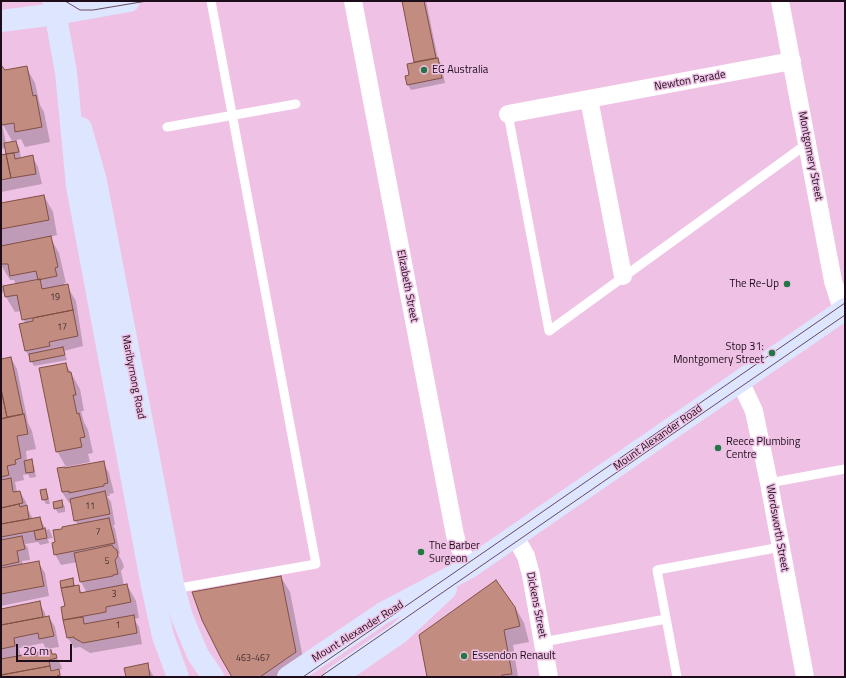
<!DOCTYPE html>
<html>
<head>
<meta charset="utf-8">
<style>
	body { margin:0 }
	#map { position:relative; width:846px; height:678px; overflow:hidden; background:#efc2e5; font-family:"Titillium Web",sans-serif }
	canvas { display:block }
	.frame { position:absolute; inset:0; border:2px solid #1d0d1a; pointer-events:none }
	.scale { position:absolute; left:16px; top:644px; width:56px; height:18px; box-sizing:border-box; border:2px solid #1d0d1a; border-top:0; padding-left:5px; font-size:12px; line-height:14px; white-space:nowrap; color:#1d0d1a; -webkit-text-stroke:3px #efc2e5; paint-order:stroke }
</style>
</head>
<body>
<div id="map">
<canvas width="846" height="678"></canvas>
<div class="frame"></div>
<div class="scale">20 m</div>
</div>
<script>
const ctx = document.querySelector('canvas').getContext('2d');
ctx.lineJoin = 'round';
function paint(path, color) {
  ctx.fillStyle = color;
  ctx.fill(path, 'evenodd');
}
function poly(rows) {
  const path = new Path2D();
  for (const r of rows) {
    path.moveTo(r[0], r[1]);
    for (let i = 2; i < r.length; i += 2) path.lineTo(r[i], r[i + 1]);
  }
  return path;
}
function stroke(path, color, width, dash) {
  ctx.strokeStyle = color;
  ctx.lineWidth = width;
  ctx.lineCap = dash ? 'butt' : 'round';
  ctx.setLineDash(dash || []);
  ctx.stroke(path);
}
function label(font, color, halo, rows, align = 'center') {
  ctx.font = font + ' "Titillium Web",sans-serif';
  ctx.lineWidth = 3;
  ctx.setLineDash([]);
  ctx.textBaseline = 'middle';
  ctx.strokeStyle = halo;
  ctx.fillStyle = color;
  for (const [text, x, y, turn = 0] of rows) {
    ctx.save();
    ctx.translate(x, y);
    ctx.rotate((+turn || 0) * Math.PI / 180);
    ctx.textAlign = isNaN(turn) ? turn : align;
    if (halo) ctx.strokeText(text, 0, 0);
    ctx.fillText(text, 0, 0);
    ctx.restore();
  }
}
const shadow = poly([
	[403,1,426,1,438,59,441,64,445,83,411,90,408,85,406,77,410,76,416,63],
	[1,67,5,71,26,67,35,83,40,105,44,112,50,142,25,147,21,139,12,141,2,123,6,144,16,142,19,147,21,158,32,156,38,167,42,184,1,192,1,156,7,155,6,148,1,149],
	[44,196,53,212,57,235,50,237,59,253,66,283,64,283,64,286,67,286,76,301,83,346,64,351,67,360,34,366,26,351,21,324,25,323,21,311,15,312,6,297,5,292,1,293,1,278,3,287,16,285,14,280,10,280,1,265,1,204],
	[11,358,17,369,28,423,32,431,36,449,26,451,27,461,31,460,34,466,36,477,30,478,28,474,23,475,24,480,15,482,17,492,20,492,26,502,27,508,33,519,40,518,46,530,49,529,53,538,48,539,49,543,40,545,38,542,25,544,28,548,30,560,22,561,23,565,38,562,45,573,49,596,1,606,1,360],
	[66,364,80,389,84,411,81,411,84,422,88,430,93,453,88,454,90,462,66,467,57,451],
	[103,462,109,473,114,493,109,494,110,496,107,496,111,502,115,525,113,525,115,529,120,554,118,554,122,561,124,567,121,571,124,586,127,585,136,601,139,618,134,619,139,627,142,644,90,653,80,647,74,648,68,638,62,607,66,607,72,579,76,587,78,586,82,593,87,593,81,582,77,562,61,565,55,554,56,543,78,525,75,520,71,502,69,503,62,492,58,469,65,469],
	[46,490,48,495,50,504,46,504,43,499],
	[62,502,65,507,65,512,58,513,55,508],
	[281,577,290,592,305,668,291,677,233,677],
	[39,602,45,613,46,617,49,617,55,627,59,647,46,649,43,643,19,648,21,656,51,651,53,655,55,655,61,665,62,669,58,670,62,677,1,677,1,660,2,660,1,658,1,610],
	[515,607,524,623,529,642,513,645,518,677,428,677],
	[147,665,154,677,127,677]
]);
const building = poly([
	[402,1,424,1,436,58,414,62,402,1],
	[438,58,442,78,407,85,405,76,409,75,407,64,438,58],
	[1,65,5,70,27,66,33,96,36,95,42,127,15,132,14,123,2,125,1,119,1,65],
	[16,141,19,152,6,154,4,143,16,141],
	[14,153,15,159,33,155,36,174,11,178,6,154,14,153],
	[6,154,11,178,1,180,1,155,6,154],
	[44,195,49,220,1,229,1,203,44,195],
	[51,236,58,267,55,268,57,276,38,280,36,271,10,276,8,264,1,264,1,246,51,236],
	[40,279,42,289,68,284,73,310,22,320,17,295,5,297,3,286,40,279],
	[73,310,78,336,49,342,50,346,25,351,19,324,33,321,33,318,73,310],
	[63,347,65,355,30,362,29,354,63,347],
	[11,357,23,414,7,417,1,389,1,359,11,357],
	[66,363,68,372,71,372,76,395,73,395,77,414,79,413,85,437,80,438,82,447,56,452,39,368,66,363],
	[1,389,7,417,1,419,1,389],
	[24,414,28,434,17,436,21,458,15,460,16,464,7,466,9,475,1,477,1,419,24,414],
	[32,459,34,472,26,473,24,461,32,459],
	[104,461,108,483,104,484,104,486,69,493,69,491,62,492,57,468,65,467,65,468,104,461],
	[11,478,13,492,20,491,23,503,1,508,1,480,11,478],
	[46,489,48,499,42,500,40,490,46,489],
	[105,491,110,514,74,521,70,499,105,491],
	[62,500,63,507,54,509,53,502,62,500],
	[19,504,20,507,27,505,29,519,1,524,1,508,19,504],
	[40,517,43,529,1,537,1,524,40,517],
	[109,518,115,543,54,555,52,543,55,542,53,530,62,529,62,527,109,518],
	[45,528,47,538,36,540,34,531,45,528],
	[22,536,25,549,17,551,19,562,1,566,1,540,22,536],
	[112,545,113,547,117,550,118,556,115,560,118,574,113,575,113,576,80,582,74,553,112,545],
	[39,561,44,586,1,594,1,568,39,561],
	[281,576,296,652,260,677,232,677,221,658,202,620,192,592,281,576],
	[73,578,74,586,61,588,60,581,73,578],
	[496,580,515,607,520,626,504,630,512,674,502,675,502,677,427,677,419,635,496,580],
	[127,584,131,602,106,607,106,612,63,620,61,607,65,606,61,588,79,585,80,593,127,584],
	[40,601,43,617,1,625,1,609,40,601],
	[134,615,137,633,83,643,74,638,74,637,67,638,63,620,83,617,84,624,134,615],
	[49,616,54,636,39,639,38,633,14,638,15,646,1,649,1,625,49,616],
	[51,650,52,654,56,654,57,658,49,660,50,666,1,675,1,659,51,650],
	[148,663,150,677,126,677,124,668,148,663],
	[50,666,51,671,59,669,60,675,57,676,57,677,1,677,1,675,50,666]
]);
const service = poly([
	[508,114,549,331,808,143],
	[167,127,296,104],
	[769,483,845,469],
	[174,589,316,564,211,1],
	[543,642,666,619],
	[677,677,657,570,781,547]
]);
const minor = poly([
	[353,1,455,535,458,545,470,567],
	[780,1,833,281,841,306,843,310],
	[589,99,623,276],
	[508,114,792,61],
	[740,381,754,411,769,483,805,677],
	[515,537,526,556,531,575,549,677]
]);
const primary = poly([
	[53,1,66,72,77,186,152,586,163,636,178,677],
	[1,21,56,14,129,1],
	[81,128,96,181,174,589,182,617,198,655,213,677],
	[288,677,383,613,470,567,845,309],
	[335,677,399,633,446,589]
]);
const tram = poly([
	[65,1,80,10,93,10,147,1],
	[303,677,845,303],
	[320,677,845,315]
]);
const markers = [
	[424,70,4,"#247647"],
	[787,284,4,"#247647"],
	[772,353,4,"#247647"],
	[718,448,4,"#247647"],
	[421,552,4,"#247647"],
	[464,656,4,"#247647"]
];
const numberNames = [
	["19",55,298],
	["17",62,328],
	["11",90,507],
	["7",98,533],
	["5",107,562],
	["3",114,595],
	["1",118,626],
	["463-467",253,659]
];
const poiNames = [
	["EG Australia",432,70],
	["The Re-Up",779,284,"right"],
	["Stop 31:",764,347,"right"],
	["Montgomery Street",764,360,"right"],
	["Reece Plumbing",726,442],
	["Centre",726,455],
	["The Barber",429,546],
	["Surgeon",429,559],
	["Essendon Renault",472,656]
];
const streetNames = [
	["Newton Parade",690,81,-10],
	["Montgomery Street",810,156,79],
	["Elizabeth Street",407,286,79],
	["Maribyrnong Road",133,377,79],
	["Mount Alexander Road",658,438,-35],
	["Wordsworth Street",777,528,80],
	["Dickens Street",536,605,79],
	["Mount Alexander Road",358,632,-32]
];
paint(shadow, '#0003');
paint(building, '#c28d80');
stroke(building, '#804f44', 1);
stroke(service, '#fff', 9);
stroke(minor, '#fff', 18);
stroke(primary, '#dee5fe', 22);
stroke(tram, '#644a5f', 1);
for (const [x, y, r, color] of markers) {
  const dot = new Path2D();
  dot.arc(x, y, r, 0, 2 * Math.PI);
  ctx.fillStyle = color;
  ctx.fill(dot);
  stroke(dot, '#efc2e5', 1.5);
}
label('9px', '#462d34', null, numberNames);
label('11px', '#1d0d1a', '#efc2e5', poiNames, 'left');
label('11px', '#1d0d1a', '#efc2e5', streetNames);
</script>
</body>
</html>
